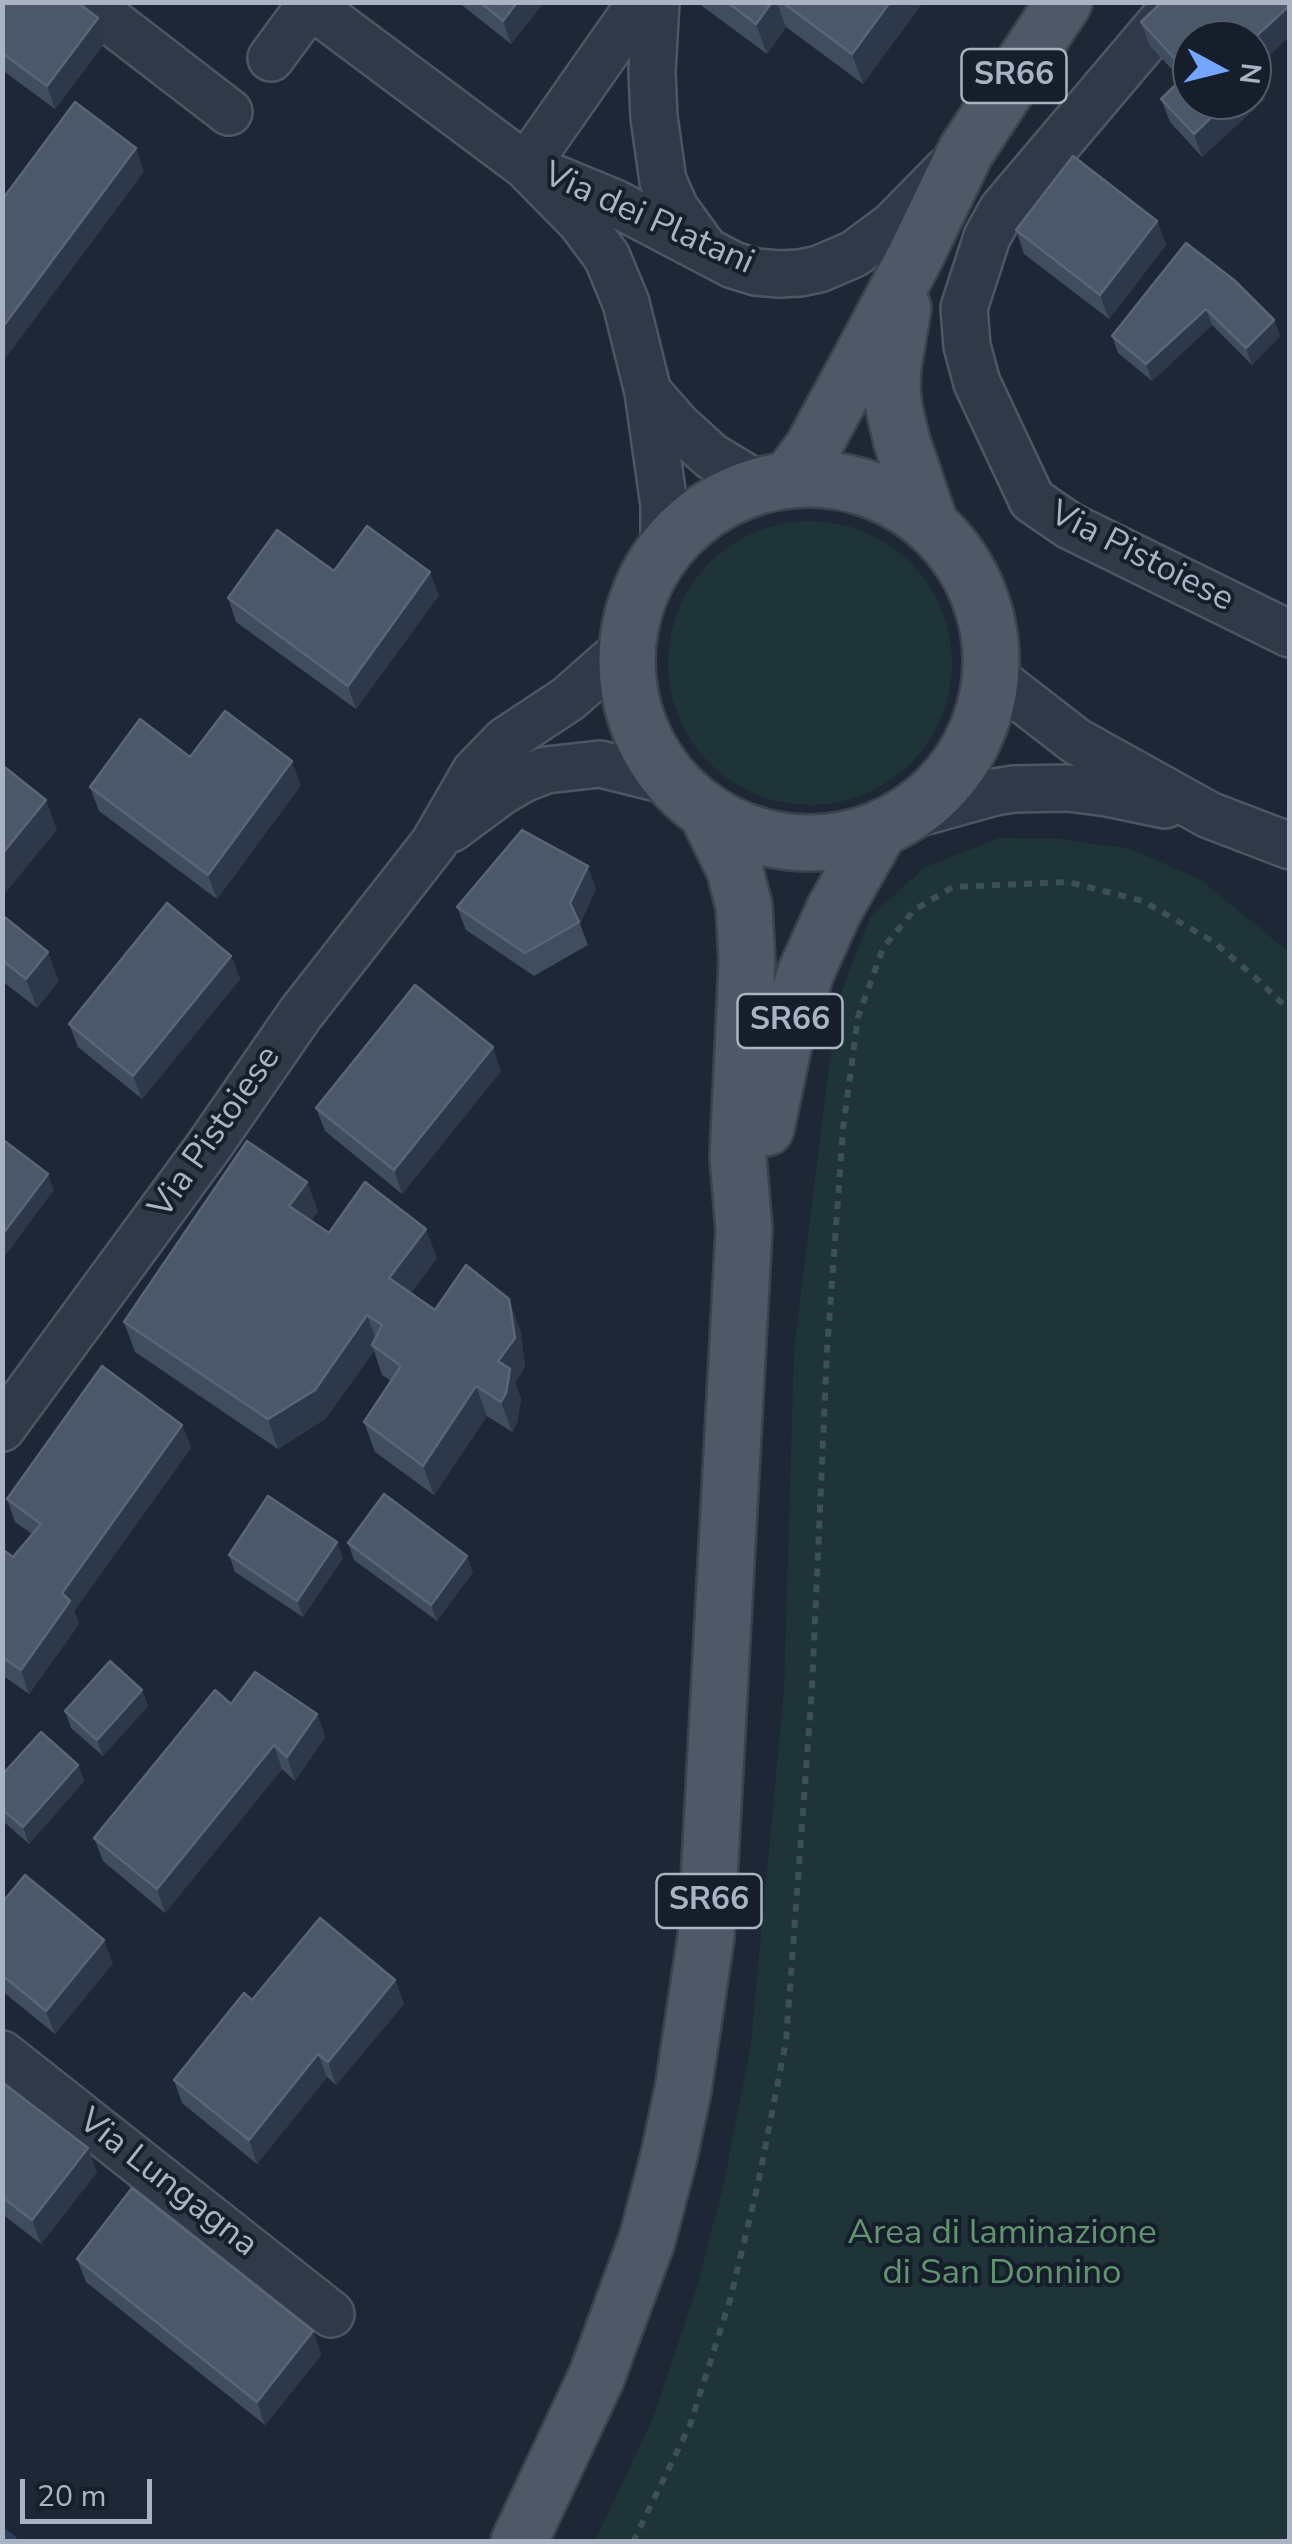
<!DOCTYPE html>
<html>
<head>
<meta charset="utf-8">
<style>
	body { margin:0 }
	#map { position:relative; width:1292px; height:2544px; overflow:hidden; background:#1d2736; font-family:"Nunito Sans",sans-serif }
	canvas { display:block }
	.frame { position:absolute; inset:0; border:5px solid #aab3c4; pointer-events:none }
	.north { position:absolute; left:1172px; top:20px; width:100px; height:100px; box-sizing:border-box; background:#161e2b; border:2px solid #515a68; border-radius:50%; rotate:97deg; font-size:28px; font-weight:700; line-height:40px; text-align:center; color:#aab3c4 }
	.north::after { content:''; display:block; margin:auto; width:35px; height:45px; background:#74a6ff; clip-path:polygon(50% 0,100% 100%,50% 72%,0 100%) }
	.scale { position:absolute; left:20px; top:2479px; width:132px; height:45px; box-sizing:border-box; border:5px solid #aab3c4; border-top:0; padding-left:12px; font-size:30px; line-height:35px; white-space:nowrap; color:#aab3c4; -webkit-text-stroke:8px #161e2b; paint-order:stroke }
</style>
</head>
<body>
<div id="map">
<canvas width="1292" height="2544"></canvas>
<div class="frame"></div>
<div class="north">N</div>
<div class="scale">20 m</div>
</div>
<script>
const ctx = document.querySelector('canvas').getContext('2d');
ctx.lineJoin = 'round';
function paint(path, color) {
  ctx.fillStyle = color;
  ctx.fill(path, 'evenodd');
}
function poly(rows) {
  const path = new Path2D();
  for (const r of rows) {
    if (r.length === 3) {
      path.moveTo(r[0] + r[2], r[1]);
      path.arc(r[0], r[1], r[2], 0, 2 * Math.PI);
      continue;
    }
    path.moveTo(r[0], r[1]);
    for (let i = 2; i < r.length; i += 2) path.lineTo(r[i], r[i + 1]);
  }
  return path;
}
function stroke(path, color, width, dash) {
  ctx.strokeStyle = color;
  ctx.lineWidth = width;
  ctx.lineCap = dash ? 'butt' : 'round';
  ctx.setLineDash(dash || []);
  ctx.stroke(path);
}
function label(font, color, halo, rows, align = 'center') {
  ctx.font = font + ' "Nunito Sans",sans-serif';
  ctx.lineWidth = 8;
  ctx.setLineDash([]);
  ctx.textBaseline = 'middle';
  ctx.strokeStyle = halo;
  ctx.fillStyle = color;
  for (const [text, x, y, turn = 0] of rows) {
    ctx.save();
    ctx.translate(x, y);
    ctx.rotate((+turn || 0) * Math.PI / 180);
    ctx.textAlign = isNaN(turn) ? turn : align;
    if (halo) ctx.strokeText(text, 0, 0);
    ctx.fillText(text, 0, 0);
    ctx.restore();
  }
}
const green = poly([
	[810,663,142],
	[999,838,1059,839,1131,849,1201,880,1289,952,1289,2541,595,2541,653,2418,695,2293,724,2183,751,2042,784,1689,794,1351,836,1007,870,917,925,867]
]);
const stream = poly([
	[2,2535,11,2542]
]);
const path = poly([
	[633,2542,690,2425,730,2300,758,2184,786,2041,812,1689,827,1351,843,1129,858,1017,883,948,914,910,953,887,1068,882,1143,901,1214,942,1257,979,1290,1011]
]);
const minor = poly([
	[86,2,229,112],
	[306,2,526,166,581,222,607,257,626,303,648,392,664,505,664,556],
	[656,2,652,72,654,117,663,181,675,208,703,247],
	[1178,2,1002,210,987,237,964,308,967,346,977,383,1032,500,1070,526,1290,634],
	[271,58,310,5],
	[526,166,641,2],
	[545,174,613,202,733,265,756,272,779,274,800,273,819,269,854,254,893,225,947,170],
	[648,392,678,426,711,456,759,485],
	[992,676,1076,741,1209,815,1290,846],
	[898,819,995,792,1014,789,1068,788,1107,793,1165,805],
	[451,829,501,792,523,779,546,770,600,764,665,780],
	[2,1428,209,1146,301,1013,434,843,475,772,506,740,568,699,627,647],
	[2,2054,331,2314]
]);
const major = poly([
	[903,308,893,366,892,387,894,408,902,442,930,524],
	[791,477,812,449,863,355,915,257,966,151,1064,2],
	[809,661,182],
	[766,1128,784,1043,806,972,834,910,880,829],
	[519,2542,596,2378,647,2240,669,2156,683,2090,706,1937,744,1229,738,1157,747,962,744,906,739,887,735,870,708,815]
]);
const wall = poly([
	[2,2,106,41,55,109,2,70],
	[458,2,544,2,511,44],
	[701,2,923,2,863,84,786,27,767,54,702,6],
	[1141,22,1252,71,1256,75,1265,99,1202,157,1170,122,1161,99,1181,79,1150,46],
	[1157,221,1166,245,1109,319,1024,254,1016,230],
	[1186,243,1274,320,1280,336,1252,365,1212,325,1152,381,1118,353,1112,336],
	[334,571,439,595,356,709,236,622,228,598],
	[301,785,217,899,99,811,90,787],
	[596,889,580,924,588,945,534,976,466,930,457,907],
	[2,915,59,981,37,1008,2,981],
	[231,956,240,979,142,1099,78,1047,69,1024],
	[501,1071,402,1194,325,1131,316,1108],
	[307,1182,318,1212,311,1221,329,1233,437,1258,411,1293,435,1310,520,1329,525,1367,515,1382,521,1399,517,1423,512,1432,487,1416,434,1495,375,1452,364,1422,391,1381,382,1375,374,1351,325,1419,278,1449,135,1352,124,1322],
	[182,1425,191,1448,74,1611,79,1624,29,1694,2,1675,2,1549,13,1557,32,1534,15,1522,7,1499],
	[348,1543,473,1572,437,1621,354,1560],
	[229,1555,343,1558,303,1617,235,1572],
	[142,1690,148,1706,103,1756,71,1728,65,1711],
	[231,1704,317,1714,325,1737,295,1781,282,1769,165,1913,103,1861,94,1838],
	[78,1765,84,1781,29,1844,2,1820,2,1775],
	[2,1903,113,1963,55,2034,2,1991],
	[395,1980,404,2004,336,2085,327,2077,257,2164,182,2103,174,2080,252,2000],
	[2,2082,97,2172,41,2244,2,2214],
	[77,2259,313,2331,321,2355,265,2425,86,2282]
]);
const shadedWall = poly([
	[517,2,544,2,511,44,503,21],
	[772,2,777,2,786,27,767,54,756,24],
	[890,2,923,2,863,84,852,54],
	[1290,5,1290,36,1252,72,1252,40],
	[98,18,106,41,55,109,47,86],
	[1256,75,1265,99,1202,157,1194,134,1229,100,1252,100,1252,79],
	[136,148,144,172,2,363,2,328],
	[1157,221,1166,245,1109,319,1100,295],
	[1206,309,1212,325,1152,381,1146,364],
	[1274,320,1280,336,1252,365,1246,348],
	[430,572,439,595,356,709,348,686],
	[292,761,301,785,217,899,208,875],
	[46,800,57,830,2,897,2,854],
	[588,866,596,889,580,924,570,903],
	[48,952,59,981,37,1008,26,979],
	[231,956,240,979,142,1099,133,1076],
	[493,1047,501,1071,402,1194,394,1170],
	[48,1174,54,1190,3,1259,2,1235],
	[307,1182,318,1212,300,1235,289,1206],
	[426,1229,437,1258,400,1308,389,1278],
	[509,1299,520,1329,525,1367,515,1382,521,1399,517,1423,512,1432,501,1402,498,1361],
	[367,1315,378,1345,372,1345,374,1351,325,1419,278,1449,268,1419],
	[476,1386,487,1416,434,1495,423,1466],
	[182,1425,191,1448,74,1611,79,1624,29,1694,21,1670,62,1593],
	[337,1542,343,1558,303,1617,297,1601],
	[467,1556,473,1572,437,1621,431,1605],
	[142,1690,148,1706,103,1756,97,1740],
	[317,1714,325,1737,295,1781,287,1757],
	[274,1745,282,1769,165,1913,157,1889],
	[78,1765,84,1781,29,1844,23,1827],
	[104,1940,113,1963,55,2034,46,2011],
	[395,1980,404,2004,336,2085,328,2062],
	[318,2054,327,2077,257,2164,249,2140],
	[88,2148,97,2172,41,2244,32,2220],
	[313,2331,321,2355,265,2425,257,2402]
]);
const building = poly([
	[2,2,77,2,98,18,47,86,2,53,2,2],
	[480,2,517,2,503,21,480,2],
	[727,2,772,2,756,24,727,2],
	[782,2,890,2,852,54,782,2],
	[1162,2,1290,2,1290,5,1252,40,1192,40,1192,100,1229,100,1194,134,1161,99,1188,73,1141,22,1162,2],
	[75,102,136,148,2,328,2,200,75,102],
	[1073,156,1157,221,1100,295,1016,230,1073,156],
	[1186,243,1234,280,1274,320,1246,348,1206,309,1146,364,1112,336,1186,243],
	[367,526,430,572,348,686,228,598,277,530,334,571,367,526],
	[225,711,292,761,208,875,90,787,140,719,190,757,225,711],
	[2,765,46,800,2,854,2,765],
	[522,830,588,866,570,903,579,922,525,953,457,907,522,830],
	[167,903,231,956,133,1076,69,1024,167,903],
	[2,915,48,952,26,979,2,960,2,915],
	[415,985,493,1047,394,1170,316,1108,415,985],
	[2,1139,48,1174,2,1235,2,1139],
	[247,1141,307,1182,289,1206,329,1233,365,1182,426,1229,389,1278,435,1310,466,1265,509,1299,515,1338,498,1361,510,1369,506,1393,501,1402,476,1386,423,1466,364,1422,401,1366,372,1345,382,1325,367,1315,315,1390,268,1419,124,1322,247,1141],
	[102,1366,182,1425,62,1593,70,1601,21,1670,2,1657,2,1549,13,1557,41,1524,7,1499,102,1366],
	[384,1494,467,1556,431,1605,348,1543,384,1494],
	[268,1496,337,1542,297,1601,229,1555,268,1496],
	[110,1661,142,1690,97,1740,65,1711,110,1661],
	[255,1672,317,1714,287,1757,274,1745,157,1889,94,1838,215,1690,231,1704,255,1672],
	[41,1732,78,1765,23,1827,2,1809,2,1775,41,1732],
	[25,1875,104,1940,46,2011,2,1975,2,1903,25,1875],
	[320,1918,395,1980,328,2062,318,2054,249,2140,174,2080,244,1993,252,2000,320,1918],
	[2,2082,88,2148,32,2220,2,2197,2,2082],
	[132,2188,313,2331,257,2402,77,2259,132,2188]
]);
const shields = [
	[1014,76,105],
	[790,1021,105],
	[709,1901,105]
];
const shieldNames = [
	["SR66",1014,76],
	["SR66",790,1021],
	["SR66",709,1901]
];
const streetNames = [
	["Via dei Platani",648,220,24],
	["Via Pistoiese",1141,558,27],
	["Via Pistoiese",216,1133,-55],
	["Via Lungagna",167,2184,38]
];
const parkNames = [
	["Area di laminazione",1002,2235],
	["di San Donnino",1002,2275]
];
paint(green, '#1f3437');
stroke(stream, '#2d405d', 14);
stroke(minor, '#4e5665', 50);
stroke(major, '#3a4250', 60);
stroke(path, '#3c5155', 6, [8, 8]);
stroke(minor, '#303947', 45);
stroke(major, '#4e5867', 55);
paint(wall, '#404d5f');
paint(shadedWall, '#2d394a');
paint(building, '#4b586a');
stroke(building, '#5a6678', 2.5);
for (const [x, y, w] of shields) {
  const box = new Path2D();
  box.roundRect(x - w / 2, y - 27, w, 54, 8);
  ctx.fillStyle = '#161e2b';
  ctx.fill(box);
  stroke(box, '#aab3c4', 2.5);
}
label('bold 32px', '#aab3c4', null, shieldNames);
label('35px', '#aab3c4', '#161e2b', streetNames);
label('35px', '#60956e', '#161e2b', parkNames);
</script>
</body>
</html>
